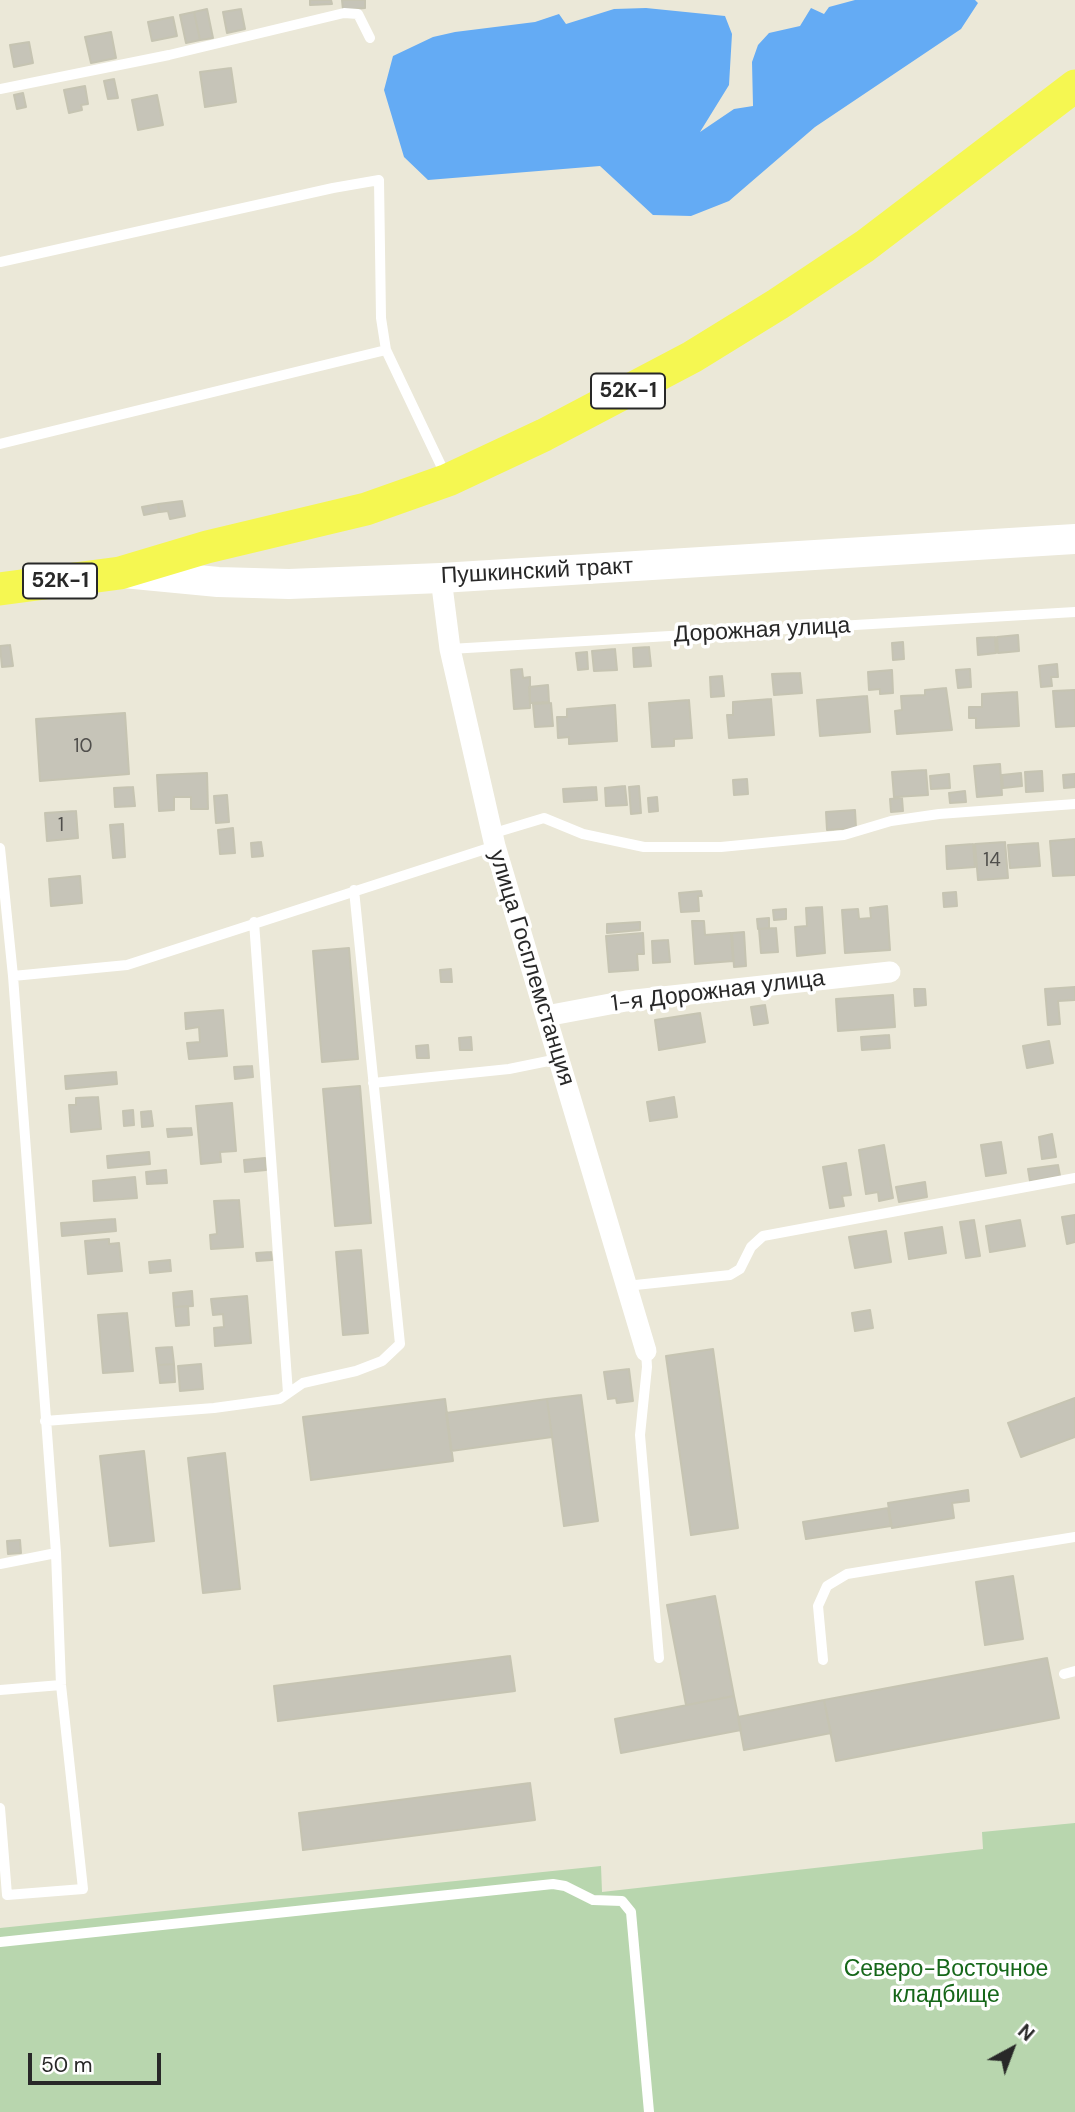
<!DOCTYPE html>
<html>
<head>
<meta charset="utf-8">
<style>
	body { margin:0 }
	#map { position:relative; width:1075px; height:2112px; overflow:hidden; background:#ebe8d8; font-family:"DM Sans",sans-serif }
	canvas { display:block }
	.north { position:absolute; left:977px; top:2014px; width:70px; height:70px; -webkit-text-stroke:5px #fff; paint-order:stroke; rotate:41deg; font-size:19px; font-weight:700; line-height:28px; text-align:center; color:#282828 }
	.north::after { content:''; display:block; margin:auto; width:24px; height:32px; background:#282828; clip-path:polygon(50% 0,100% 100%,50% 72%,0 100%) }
	.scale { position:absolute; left:28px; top:2053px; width:133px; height:32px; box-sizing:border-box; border:4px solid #282828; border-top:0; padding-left:9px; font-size:21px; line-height:24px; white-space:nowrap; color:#282828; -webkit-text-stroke:5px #fff; paint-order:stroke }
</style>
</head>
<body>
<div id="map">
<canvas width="1075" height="2112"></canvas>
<div class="north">N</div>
<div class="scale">50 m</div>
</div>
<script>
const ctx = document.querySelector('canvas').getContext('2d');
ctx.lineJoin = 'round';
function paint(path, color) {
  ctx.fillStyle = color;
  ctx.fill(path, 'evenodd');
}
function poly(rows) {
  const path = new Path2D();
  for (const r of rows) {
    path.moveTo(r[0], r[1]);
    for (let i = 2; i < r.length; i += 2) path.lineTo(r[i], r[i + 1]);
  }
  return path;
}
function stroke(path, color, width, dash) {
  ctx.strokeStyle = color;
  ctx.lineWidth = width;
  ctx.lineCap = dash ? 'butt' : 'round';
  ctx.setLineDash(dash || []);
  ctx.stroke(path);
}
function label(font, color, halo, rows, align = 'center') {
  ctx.font = font + ' "DM Sans",sans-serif';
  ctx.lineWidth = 7;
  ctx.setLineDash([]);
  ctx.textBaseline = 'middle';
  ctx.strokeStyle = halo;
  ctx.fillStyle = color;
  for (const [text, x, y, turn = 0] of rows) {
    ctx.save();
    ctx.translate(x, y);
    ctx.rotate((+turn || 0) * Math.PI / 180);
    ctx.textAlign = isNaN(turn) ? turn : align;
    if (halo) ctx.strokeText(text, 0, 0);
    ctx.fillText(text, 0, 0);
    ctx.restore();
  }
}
const cemetery = poly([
	[1075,1823,1075,2112,0,2112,0,1928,601,1866,602,1892,983,1849,982,1832]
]);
const water = poly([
	[855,0,975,0,978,3,961,29,815,127,729,201,691,216,653,215,600,166,428,180,404,157,384,90,393,56,433,37,455,32,535,22,559,14,566,24,614,9,646,8,725,16,732,34,729,85,700,132,734,109,753,106,752,62,758,45,769,33,800,26,811,8,824,14,829,7]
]);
const building = poly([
	[310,0,331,0,332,4,310,5,310,0],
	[342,0,365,0,365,8,343,10,342,0],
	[207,9,213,38,200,40,194,12,207,9],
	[241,9,245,29,227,33,223,12,241,9],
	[194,12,200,40,186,43,180,15,194,12],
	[173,17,177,36,152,41,148,22,173,17],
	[111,32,116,58,91,63,85,37,111,32],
	[29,42,33,63,14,67,10,45,29,42],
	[231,68,236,102,205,107,200,72,231,68],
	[114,79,118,98,108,99,104,81,114,79],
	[85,86,88,104,81,105,82,110,69,113,64,90,85,86],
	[23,93,26,107,17,109,14,95,23,93],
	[157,95,163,125,138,130,132,100,157,95],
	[182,501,185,516,170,519,168,511,160,512,158,504,182,501],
	[158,504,159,512,144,515,142,507,158,504],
	[1018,635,1019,651,998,653,997,637,1018,635],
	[995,637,996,653,978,655,977,638,995,637],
	[903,642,904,659,893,660,892,643,903,642],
	[10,645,13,666,2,667,0,646,10,645],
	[649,647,651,666,634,667,633,648,649,647],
	[615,649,617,670,594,671,592,651,615,649],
	[587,652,588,669,578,670,576,653,587,652],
	[1057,664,1058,677,1051,677,1052,686,1041,687,1039,666,1057,664],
	[522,669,523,678,530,677,530,708,514,709,511,670,522,669],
	[970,669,971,687,958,688,956,670,970,669],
	[892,670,893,693,880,694,880,689,869,690,868,672,892,670],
	[800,673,802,693,774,695,772,674,800,673],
	[722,676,724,696,711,697,710,677,722,676],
	[548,685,549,702,530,703,529,687,548,685],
	[946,688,952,730,897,734,895,711,902,710,901,696,925,695,925,690,946,688],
	[1075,690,1075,726,1056,727,1053,691,1075,690],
	[1017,692,1019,726,976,728,976,718,969,718,969,707,982,707,982,694,1017,692],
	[867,696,870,732,820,736,817,700,867,696],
	[771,699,774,735,729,738,727,715,733,715,733,702,771,699],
	[689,700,692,738,674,739,674,746,652,747,649,703,689,700],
	[551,703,553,726,535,727,533,704,551,703],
	[615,705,617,741,569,744,569,737,558,738,557,717,567,717,567,709,615,705],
	[125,713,129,774,40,781,36,719,125,713],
	[1000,764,1002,795,977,797,974,766,1000,764],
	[926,770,928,795,894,797,892,772,926,770],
	[1042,771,1043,791,1026,792,1025,772,1042,771],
	[207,773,208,809,191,809,191,797,174,797,174,810,159,811,157,775,207,773],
	[1021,773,1022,786,1003,788,1002,775,1021,773],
	[949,774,950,788,931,789,930,776,949,774],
	[1075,774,1075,787,1064,788,1063,775,1075,774],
	[747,779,748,794,734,795,733,780,747,779],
	[625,786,627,805,606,806,605,788,625,786],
	[639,786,641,813,631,814,629,787,639,786],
	[133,787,135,806,115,807,114,788,133,787],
	[596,787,597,800,564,802,563,789,596,787],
	[965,791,966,802,950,803,949,793,965,791],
	[227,795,229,822,216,823,214,796,227,795],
	[657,797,658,811,649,812,648,798,657,797],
	[902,798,903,811,891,812,890,799,902,798],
	[855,810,856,828,827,830,826,812,855,810],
	[76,811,78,838,47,841,45,813,76,811],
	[123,824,125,857,113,858,110,825,123,824],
	[233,828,235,853,220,854,218,830,233,828],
	[1075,839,1075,875,1053,876,1050,841,1075,839],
	[261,842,263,856,252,857,251,843,261,842],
	[1005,842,1008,878,978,880,975,844,1005,842],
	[1038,843,1040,866,1010,868,1008,845,1038,843],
	[973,844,975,867,947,869,946,846,973,844],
	[80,876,82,903,51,906,49,879,80,876],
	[701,891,702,896,698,896,699,911,681,912,679,893,701,891],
	[956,892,957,906,944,907,943,893,956,892],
	[887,906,890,950,845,953,842,910,858,909,859,919,871,918,870,908,887,906],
	[822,907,825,953,797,956,795,927,807,926,806,908,822,907],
	[786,909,786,919,774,920,773,910,786,909],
	[769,918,769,928,758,929,757,919,769,918],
	[692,921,704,921,705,935,731,933,733,961,695,964,692,921],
	[640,922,640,930,607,933,607,924,640,922],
	[776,928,778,952,761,953,759,929,776,928],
	[744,932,746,966,734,967,732,933,744,932],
	[643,933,644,954,637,954,638,970,609,972,606,936,643,933],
	[668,940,670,962,653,963,652,941,668,940],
	[349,948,358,1059,322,1062,313,951,349,948],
	[451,969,452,982,441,982,440,970,451,969],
	[1075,987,1075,1000,1058,1001,1060,1024,1048,1025,1045,989,1075,987],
	[914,989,925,989,926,1005,915,1006,914,989],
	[893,995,895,1027,838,1031,836,999,893,995],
	[765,1005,768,1023,754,1025,751,1007,765,1005],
	[223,1010,227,1056,189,1059,187,1043,200,1042,199,1027,186,1029,185,1013,223,1010],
	[700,1013,705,1042,659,1050,655,1020,700,1013],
	[889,1035,890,1048,862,1050,861,1037,889,1035],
	[471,1037,472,1050,460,1050,459,1038,471,1037],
	[1049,1041,1053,1063,1027,1068,1023,1046,1049,1041],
	[428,1045,429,1058,417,1058,416,1046,428,1045],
	[252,1066,253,1077,235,1079,234,1067,252,1066],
	[116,1072,117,1084,66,1089,65,1076,116,1072],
	[360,1086,371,1223,335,1226,323,1089,360,1086],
	[98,1097,101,1129,71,1132,69,1105,76,1105,76,1098,98,1097],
	[674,1097,677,1117,650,1121,647,1102,674,1097],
	[232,1103,236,1151,220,1152,221,1162,201,1164,196,1106,232,1103],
	[133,1110,134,1125,124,1126,123,1111,133,1110],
	[151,1111,153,1126,142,1127,141,1112,151,1111],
	[191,1128,192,1135,168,1137,167,1129,191,1128],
	[1052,1134,1056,1157,1042,1159,1039,1137,1052,1134],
	[1001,1142,1006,1173,986,1176,981,1145,1001,1142],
	[884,1145,893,1198,879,1201,878,1192,866,1194,859,1150,884,1145],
	[149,1152,150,1164,108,1168,107,1156,149,1152],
	[265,1158,266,1170,245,1172,244,1160,265,1158],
	[846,1163,851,1195,842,1196,844,1206,830,1208,823,1167,846,1163],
	[1058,1165,1060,1176,1030,1181,1028,1169,1058,1165],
	[166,1170,167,1183,147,1184,146,1172,166,1170],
	[135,1177,137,1198,94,1201,93,1181,135,1177],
	[925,1182,927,1197,899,1202,896,1187,925,1182],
	[239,1200,243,1247,211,1249,210,1235,217,1234,214,1201,239,1200],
	[1075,1215,1075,1242,1067,1244,1062,1217,1075,1215],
	[115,1219,116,1231,62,1236,61,1223,115,1219],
	[974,1220,980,1256,966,1258,960,1222,974,1220],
	[1020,1220,1025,1246,990,1252,986,1226,1020,1220],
	[942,1227,946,1253,909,1259,905,1233,942,1227],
	[886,1231,891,1262,855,1268,849,1237,886,1231],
	[109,1239,109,1244,119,1243,122,1271,88,1274,85,1241,109,1239],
	[361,1250,368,1333,343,1335,336,1252,361,1250],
	[271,1252,272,1260,257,1261,256,1253,271,1252],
	[170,1260,171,1271,150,1273,149,1262,170,1260],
	[192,1291,193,1306,174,1307,173,1293,192,1291],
	[247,1296,251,1343,215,1346,214,1328,224,1327,223,1314,213,1315,211,1299,247,1296],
	[188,1306,189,1325,176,1326,174,1307,188,1306],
	[870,1310,873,1328,855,1331,852,1313,870,1310],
	[127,1313,133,1371,103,1373,98,1315,127,1313],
	[172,1347,174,1364,158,1365,156,1348,172,1347],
	[713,1349,738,1528,691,1535,666,1356,713,1349],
	[174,1364,175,1382,160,1383,158,1365,174,1364],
	[201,1364,203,1389,180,1391,178,1366,201,1364],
	[629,1369,633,1401,617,1403,616,1398,608,1399,604,1372,629,1369],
	[581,1395,598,1521,564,1526,547,1399,581,1395],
	[1075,1398,1075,1437,1021,1457,1008,1423,1075,1398],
	[445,1399,453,1461,311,1480,303,1417,445,1399],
	[547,1399,552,1437,451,1451,446,1413,547,1399],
	[144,1451,154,1541,110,1546,100,1456,144,1451],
	[225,1453,240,1589,203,1593,188,1458,225,1453],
	[968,1490,969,1501,952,1503,954,1518,892,1528,888,1503,968,1490],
	[888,1508,891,1526,806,1539,803,1522,888,1508],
	[20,1540,21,1553,8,1554,7,1541,20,1540],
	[1013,1576,1023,1639,985,1645,976,1582,1013,1576],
	[715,1596,734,1696,686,1705,667,1605,715,1596],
	[510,1656,515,1691,278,1721,274,1686,510,1656],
	[1047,1658,1059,1718,836,1761,824,1700,1047,1658],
	[734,1696,741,1730,621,1753,615,1719,734,1696],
	[824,1700,831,1733,744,1750,738,1717,824,1700],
	[530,1783,535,1820,303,1850,299,1813,530,1783]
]);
const lane = poly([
	[0,89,169,55,344,13,358,14,370,38],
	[0,262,333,188,379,180,381,318,386,350,446,476],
	[0,444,386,350],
	[450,649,1075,612],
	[491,834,544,818,583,834,644,847,721,847,844,835,891,821,939,814,1075,804],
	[0,848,13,976,56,1553,61,1685,83,1889,7,1895,0,1808],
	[254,922,288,1393],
	[13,976,127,965,495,846],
	[373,1083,509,1069,558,1059],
	[626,1286,730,1275,740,1269,751,1247,763,1236,1075,1178],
	[646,1351,647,1367,640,1435,659,1658],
	[45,1421,214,1408,280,1399,303,1383,356,1371,382,1361,400,1344,354,890],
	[0,1564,56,1553],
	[823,1660,818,1606,827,1586,847,1574,1075,1537],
	[1064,1674,1075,1671],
	[0,1690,61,1685],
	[0,1942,553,1884,565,1886,593,1900,622,1901,631,1912,649,2112]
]);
const street = poly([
	[441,578,450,649,495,846,646,1351],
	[546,1016,626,1001,890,972]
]);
const secondary = poly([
	[124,573,218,582,289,584,441,578,1075,539]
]);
const primary = poly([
	[0,589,120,573,207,547,366,509,448,480,544,435,692,357,778,304,865,246,1075,86]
]);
const numberNames = [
	["10",83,747],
	["1",61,826],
	["14",992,861]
];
const shields = [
	[628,391,74],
	[60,581,74]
];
const shieldNames = [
	["52К-1",628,391],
	["52К-1",60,581]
];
const streetNames = [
	["Пушкинский тракт",537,572,-3],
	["Дорожная улица",762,631,-3],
	["улица Госплемстанция",531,968,73],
	["1-я Дорожная улица",718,992,-7]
];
const parkNames = [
	["Северо-Восточное",946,1970],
	["кладбище",946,1996]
];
paint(cemetery, '#b8d6ae');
paint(water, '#64abf4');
paint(building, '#c6c4b8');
stroke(building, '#c6c4b2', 2);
stroke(lane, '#fff', 10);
stroke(street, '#fff', 21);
stroke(secondary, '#fff', 30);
stroke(primary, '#f5f751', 33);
label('19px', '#504f4c', null, numberNames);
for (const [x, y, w] of shields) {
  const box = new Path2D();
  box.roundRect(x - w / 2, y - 17.5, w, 35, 5);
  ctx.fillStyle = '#fff';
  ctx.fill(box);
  stroke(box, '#282828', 2);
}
label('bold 21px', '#282828', null, shieldNames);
label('23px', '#282828', '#fff', streetNames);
label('23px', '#166719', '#fff', parkNames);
</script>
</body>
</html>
